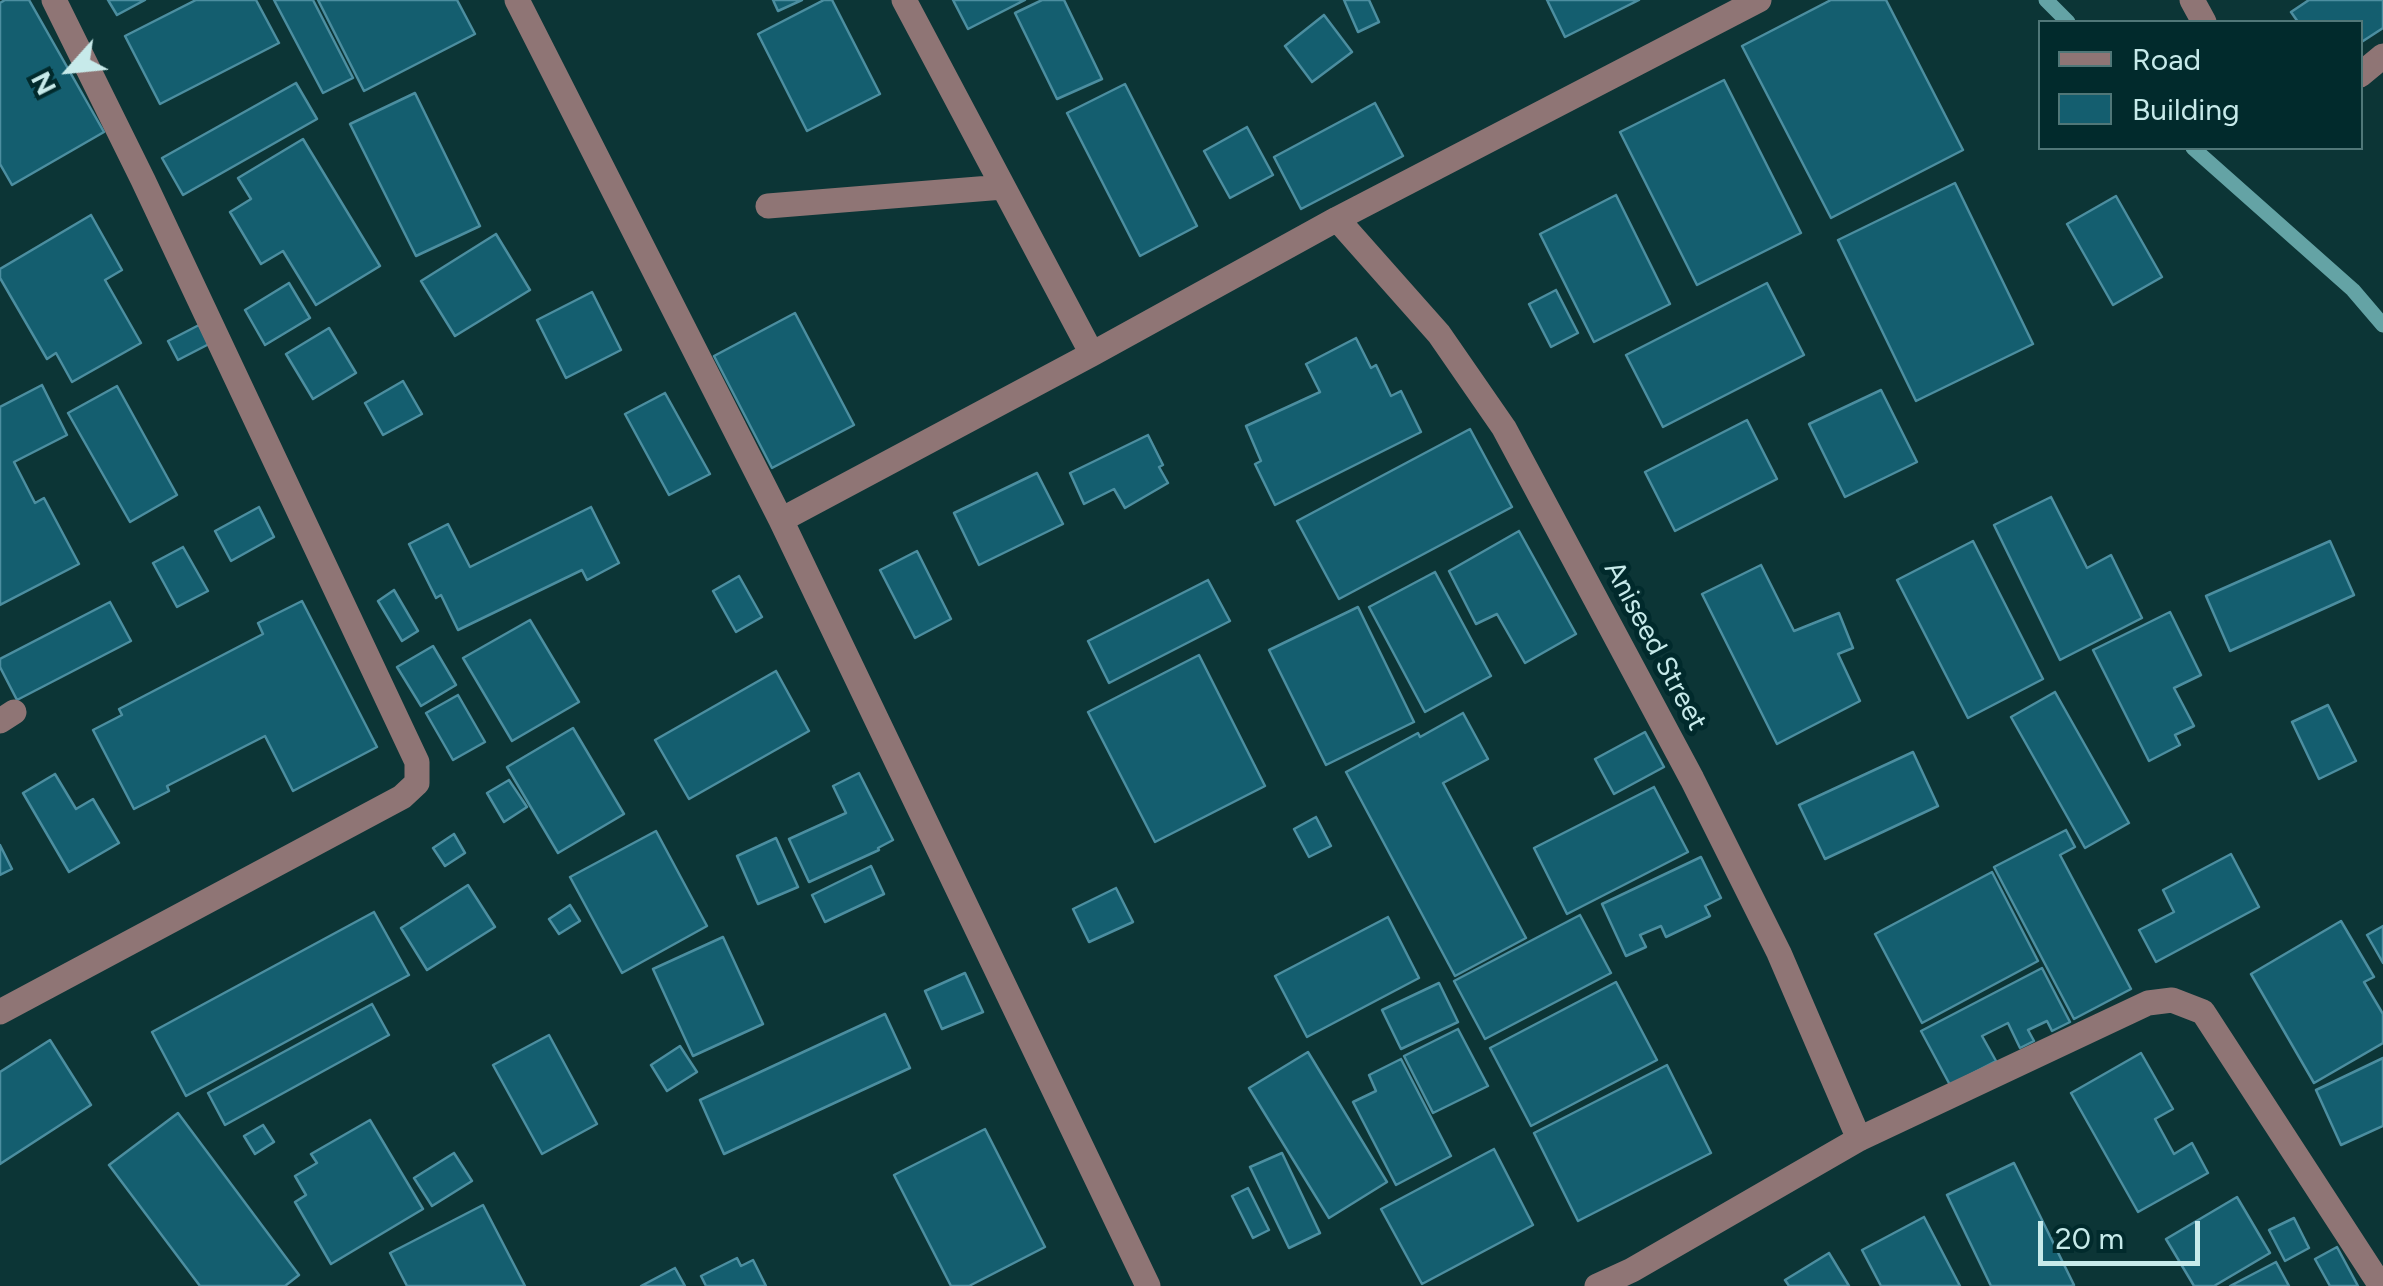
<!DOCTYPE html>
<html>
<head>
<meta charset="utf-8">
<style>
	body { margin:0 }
	#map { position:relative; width:2383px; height:1286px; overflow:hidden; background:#0c3536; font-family:Figtree,sans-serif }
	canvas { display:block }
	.legend { position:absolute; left:2038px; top:20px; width:325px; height:130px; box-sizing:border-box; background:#012a2c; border:2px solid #507778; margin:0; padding:12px 18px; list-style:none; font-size:30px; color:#c7eaea }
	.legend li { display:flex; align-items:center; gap:20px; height:50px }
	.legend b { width:50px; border:2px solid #507778 }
	.north { position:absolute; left:20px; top:20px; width:100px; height:100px; -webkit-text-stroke:8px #012a2c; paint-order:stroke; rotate:243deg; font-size:28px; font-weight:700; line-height:40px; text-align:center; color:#c7eaea }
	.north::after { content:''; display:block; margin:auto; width:35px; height:45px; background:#c7eaea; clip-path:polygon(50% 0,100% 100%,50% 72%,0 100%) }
	.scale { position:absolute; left:2038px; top:1221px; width:162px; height:45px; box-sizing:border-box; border:5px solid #c7eaea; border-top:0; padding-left:12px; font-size:30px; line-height:35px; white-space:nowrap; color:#c7eaea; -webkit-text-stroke:8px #012a2c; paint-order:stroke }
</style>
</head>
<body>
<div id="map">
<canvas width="2383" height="1286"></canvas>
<ul class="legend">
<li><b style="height:12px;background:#8f7575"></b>Road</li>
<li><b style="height:28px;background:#145e6f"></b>Building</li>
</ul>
<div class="north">N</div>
<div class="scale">20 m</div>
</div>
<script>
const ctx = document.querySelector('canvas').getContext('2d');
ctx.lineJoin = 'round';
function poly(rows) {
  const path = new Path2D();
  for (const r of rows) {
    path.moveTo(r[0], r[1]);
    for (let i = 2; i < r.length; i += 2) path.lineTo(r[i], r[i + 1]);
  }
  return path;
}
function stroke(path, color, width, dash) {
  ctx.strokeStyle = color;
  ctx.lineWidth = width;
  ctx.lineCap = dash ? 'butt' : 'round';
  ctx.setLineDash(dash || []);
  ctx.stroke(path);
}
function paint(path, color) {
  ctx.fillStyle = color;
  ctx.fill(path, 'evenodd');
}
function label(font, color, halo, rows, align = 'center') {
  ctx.font = font + ' Figtree,sans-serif';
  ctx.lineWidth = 10;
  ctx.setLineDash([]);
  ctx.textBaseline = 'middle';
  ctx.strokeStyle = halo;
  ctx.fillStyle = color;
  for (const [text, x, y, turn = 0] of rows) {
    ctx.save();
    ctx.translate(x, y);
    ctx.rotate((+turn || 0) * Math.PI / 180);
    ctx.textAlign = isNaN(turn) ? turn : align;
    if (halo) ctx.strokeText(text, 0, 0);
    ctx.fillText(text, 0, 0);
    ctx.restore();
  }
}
const stream = poly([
	[2046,0,2068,22],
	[2193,148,2353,290,2383,325]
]);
const building = poly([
	[5,0,29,0,104,132,12,185,0,164,0,3,5,0],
	[108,0,145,0,117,15,108,0],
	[196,0,256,0,279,43,160,104,125,36,196,0],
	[274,0,313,0,353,78,323,93,274,0],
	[318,0,457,0,475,34,364,91,318,0],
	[773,0,802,0,778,11,773,0],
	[824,0,832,0,880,94,807,131,758,34,824,0],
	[953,0,1025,0,968,29,953,0],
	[1042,0,1064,0,1102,79,1057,99,1015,13,1042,0],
	[1344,0,1369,0,1379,22,1358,32,1344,0],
	[1547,0,1639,0,1565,37,1547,0],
	[1831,0,1886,0,1963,150,1831,218,1742,46,1831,0],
	[2309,0,2383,0,2383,28,2360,43,2360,22,2298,22,2291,12,2309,0],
	[1324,15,1352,52,1312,82,1285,46,1324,15],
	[1724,80,1801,233,1697,285,1620,132,1724,80],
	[296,83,317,119,183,195,162,158,296,83],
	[1125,84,1197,226,1140,256,1067,113,1125,84],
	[415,93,480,226,416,256,350,124,415,93],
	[1375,103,1403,156,1301,209,1274,157,1375,103],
	[1247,127,1273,175,1230,198,1204,151,1247,127],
	[303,139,380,266,316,305,283,251,261,264,230,212,251,199,238,178,303,139],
	[1955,183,2033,344,1916,401,1838,240,1955,183],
	[1616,195,1670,304,1594,342,1540,234,1616,195],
	[2116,196,2162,277,2113,305,2067,224,2116,196],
	[91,215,122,270,105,280,141,343,72,382,56,353,47,359,0,278,0,269,91,215],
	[496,234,530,290,455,336,421,281,496,234],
	[289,283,310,318,265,345,245,310,289,283],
	[1767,283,1804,355,1663,427,1626,355,1767,283],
	[1556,290,1578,333,1551,347,1529,304,1556,290],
	[592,292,621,350,566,378,537,320,592,292],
	[795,313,854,425,772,468,714,356,795,313],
	[199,325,209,344,178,360,168,341,199,325],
	[329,328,356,373,313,399,286,354,329,328],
	[1356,338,1371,368,1376,365,1391,396,1401,391,1421,432,1275,505,1255,464,1261,461,1246,426,1320,392,1306,364,1356,338],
	[403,381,422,414,383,435,365,403,403,381],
	[42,385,67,435,14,462,35,503,44,498,79,564,0,605,0,407,42,385],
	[117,386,177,495,130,522,68,413,117,386],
	[1881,390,1917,462,1845,497,1809,424,1881,390],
	[665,393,710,474,669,495,625,414,665,393],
	[1747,420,1777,479,1675,531,1645,472,1747,420],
	[1470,429,1512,507,1339,599,1297,521,1470,429],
	[1148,435,1163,465,1159,467,1168,483,1125,508,1114,489,1084,504,1070,473,1148,435],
	[1037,473,1063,524,979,565,954,513,1037,473],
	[2051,497,2087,568,2111,555,2142,618,2060,660,1994,525,2051,497],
	[259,507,274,537,231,561,215,531,259,507],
	[591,507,619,563,587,580,582,570,458,630,441,595,436,598,409,544,448,524,470,567,591,507],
	[1519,531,1576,634,1525,663,1497,614,1476,624,1449,571,1519,531],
	[1973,541,2043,679,1968,718,1897,580,1973,541],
	[2330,541,2354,595,2230,651,2206,596,2330,541],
	[183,547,208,591,177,607,153,563,183,547],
	[917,551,951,619,915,638,880,570,917,551],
	[1761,565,1794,631,1839,613,1853,648,1838,654,1860,701,1777,744,1702,594,1761,565],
	[1435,572,1491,676,1425,712,1369,607,1435,572],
	[739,576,762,617,736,632,713,591,739,576],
	[1208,580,1230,621,1109,683,1088,641,1208,580],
	[394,590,418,631,402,641,378,601,394,590],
	[302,601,377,747,293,791,265,736,167,786,169,791,134,809,93,730,122,715,119,709,263,634,258,623,302,601],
	[110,602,131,641,17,700,0,667,0,659,110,602],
	[1358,607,1414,722,1326,765,1269,650,1358,607],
	[2170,612,2201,675,2174,688,2194,726,2175,735,2180,745,2149,761,2093,650,2170,612],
	[530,620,579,702,512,741,463,658,530,620],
	[433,646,456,685,421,706,397,667,433,646],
	[1199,655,1265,786,1155,842,1088,712,1199,655],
	[776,671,809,731,689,799,655,740,776,671],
	[2055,692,2129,823,2085,848,2011,717,2055,692],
	[458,695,485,742,453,760,426,713,458,695],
	[2328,705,2356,761,2319,779,2292,722,2328,705],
	[1463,713,1488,759,1443,783,1526,938,1455,976,1346,772,1418,733,1420,737,1463,713],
	[573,728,624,814,558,853,507,767,573,728],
	[1645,732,1664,767,1614,794,1595,759,1645,732],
	[1913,752,1938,806,1825,859,1799,805,1913,752],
	[859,773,893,840,878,848,879,850,809,882,789,839,846,813,833,786,859,773],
	[55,774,76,809,93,799,119,843,69,872,23,793,55,774],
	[509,780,527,807,504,822,487,793,509,780],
	[1654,787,1688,852,1567,914,1534,848,1654,787],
	[1316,817,1331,846,1309,857,1294,829,1316,817],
	[2066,830,2075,847,2060,855,2131,989,2074,1019,1994,867,2066,830],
	[656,831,707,926,622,973,570,877,656,831],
	[454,834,465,853,445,866,433,848,454,834],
	[776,838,798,887,758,904,737,856,776,838],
	[0,845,12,869,0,875,0,845],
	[2231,854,2259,907,2156,962,2139,930,2174,912,2163,890,2231,854],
	[1701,857,1721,898,1705,906,1710,916,1666,937,1661,926,1640,935,1646,947,1626,956,1602,904,1701,857],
	[871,866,884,894,825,922,812,895,871,866],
	[1992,872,2038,961,1922,1023,1875,934,1992,872],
	[468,885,495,927,427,970,401,928,468,885],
	[1116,888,1133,922,1089,942,1073,909,1116,888],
	[570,905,580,921,559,934,549,919,570,905],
	[374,912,409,975,186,1096,152,1032,374,912],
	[1580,915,1611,973,1485,1039,1454,981,1580,915],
	[1388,917,1419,978,1307,1037,1275,976,1388,917],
	[2341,921,2374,977,2364,982,2383,1014,2383,1043,2314,1083,2251,974,2341,921],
	[2383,926,2383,963,2367,935,2383,926],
	[723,937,763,1024,693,1056,653,969,723,937],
	[2042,968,2070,1022,2052,1031,2047,1021,2028,1030,2034,1041,2020,1048,2008,1023,1982,1036,1996,1061,1950,1085,1921,1031,2042,968],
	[965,973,983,1012,942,1029,925,991,965,973],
	[1616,982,1657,1060,1531,1126,1490,1048,1616,982],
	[1439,983,1458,1022,1401,1049,1382,1010,1439,983],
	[372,1004,389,1035,225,1125,208,1093,372,1004],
	[885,1014,910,1068,724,1154,700,1100,885,1014],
	[1458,1029,1488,1086,1433,1113,1404,1056,1458,1029],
	[549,1035,597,1124,542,1154,493,1065,549,1035],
	[50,1040,91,1105,0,1164,0,1072,50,1040],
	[680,1046,697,1072,667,1091,651,1065,680,1046],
	[1308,1052,1387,1182,1329,1218,1249,1088,1308,1052],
	[2141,1053,2173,1109,2155,1119,2174,1154,2192,1143,2208,1173,2138,1212,2071,1093,2141,1053],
	[2383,1058,2383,1126,2341,1145,2316,1090,2383,1058],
	[1401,1059,1451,1156,1396,1185,1353,1102,1376,1091,1369,1075,1401,1059],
	[1667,1065,1711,1153,1578,1221,1534,1133,1667,1065],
	[178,1113,299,1275,285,1286,200,1286,109,1165,178,1113],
	[370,1120,423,1209,331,1264,295,1202,306,1195,295,1176,317,1163,311,1154,370,1120],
	[263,1125,274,1142,255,1154,244,1136,263,1125],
	[985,1129,1045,1247,969,1286,951,1286,894,1175,985,1129],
	[1494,1149,1533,1225,1422,1284,1381,1209,1494,1149],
	[454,1153,472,1181,432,1206,414,1178,454,1153],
	[1282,1153,1320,1233,1289,1248,1250,1167,1282,1153],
	[2014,1163,2074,1285,2071,1286,1991,1286,1947,1195,2014,1163],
	[1248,1188,1269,1230,1253,1238,1232,1196,1248,1188],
	[2237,1197,2270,1253,2214,1286,2194,1286,2166,1239,2237,1197],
	[483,1205,525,1286,407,1286,390,1253,483,1205],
	[1924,1217,1960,1286,1881,1286,1862,1250,1924,1217],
	[2294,1218,2309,1248,2285,1261,2269,1230,2294,1218],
	[2337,1247,2358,1286,2330,1286,2315,1259,2337,1247],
	[1829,1253,1849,1286,1789,1286,1785,1280,1829,1253],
	[737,1258,741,1266,753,1260,766,1286,706,1286,701,1276,737,1258],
	[2276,1262,2289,1286,2230,1286,2276,1262],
	[675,1268,685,1286,641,1286,675,1268]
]);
const minor = poly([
	[517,0,781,520,1148,1286],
	[904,0,1092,354],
	[2192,0,2204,22],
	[2360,75,2383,56],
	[768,206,1003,187],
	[1337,219,1439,334,1504,428,1692,779,1779,953,1859,1139],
	[781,520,1092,354,1337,219,1759,0],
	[0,721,14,712],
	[0,1012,402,797,417,783,417,762,143,180,54,0],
	[1597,1286,1632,1270,1859,1139,2148,1003,2172,1000,2203,1012,2381,1286]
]);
const streetNames = [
	["Aniseed Street",1655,646,62]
];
stroke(stream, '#64a3a5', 15);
paint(building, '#145e6f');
stroke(building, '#4c8ea0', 2.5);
stroke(minor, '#8f7575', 25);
label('28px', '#c7eaea', '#012a2c', streetNames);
</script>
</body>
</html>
